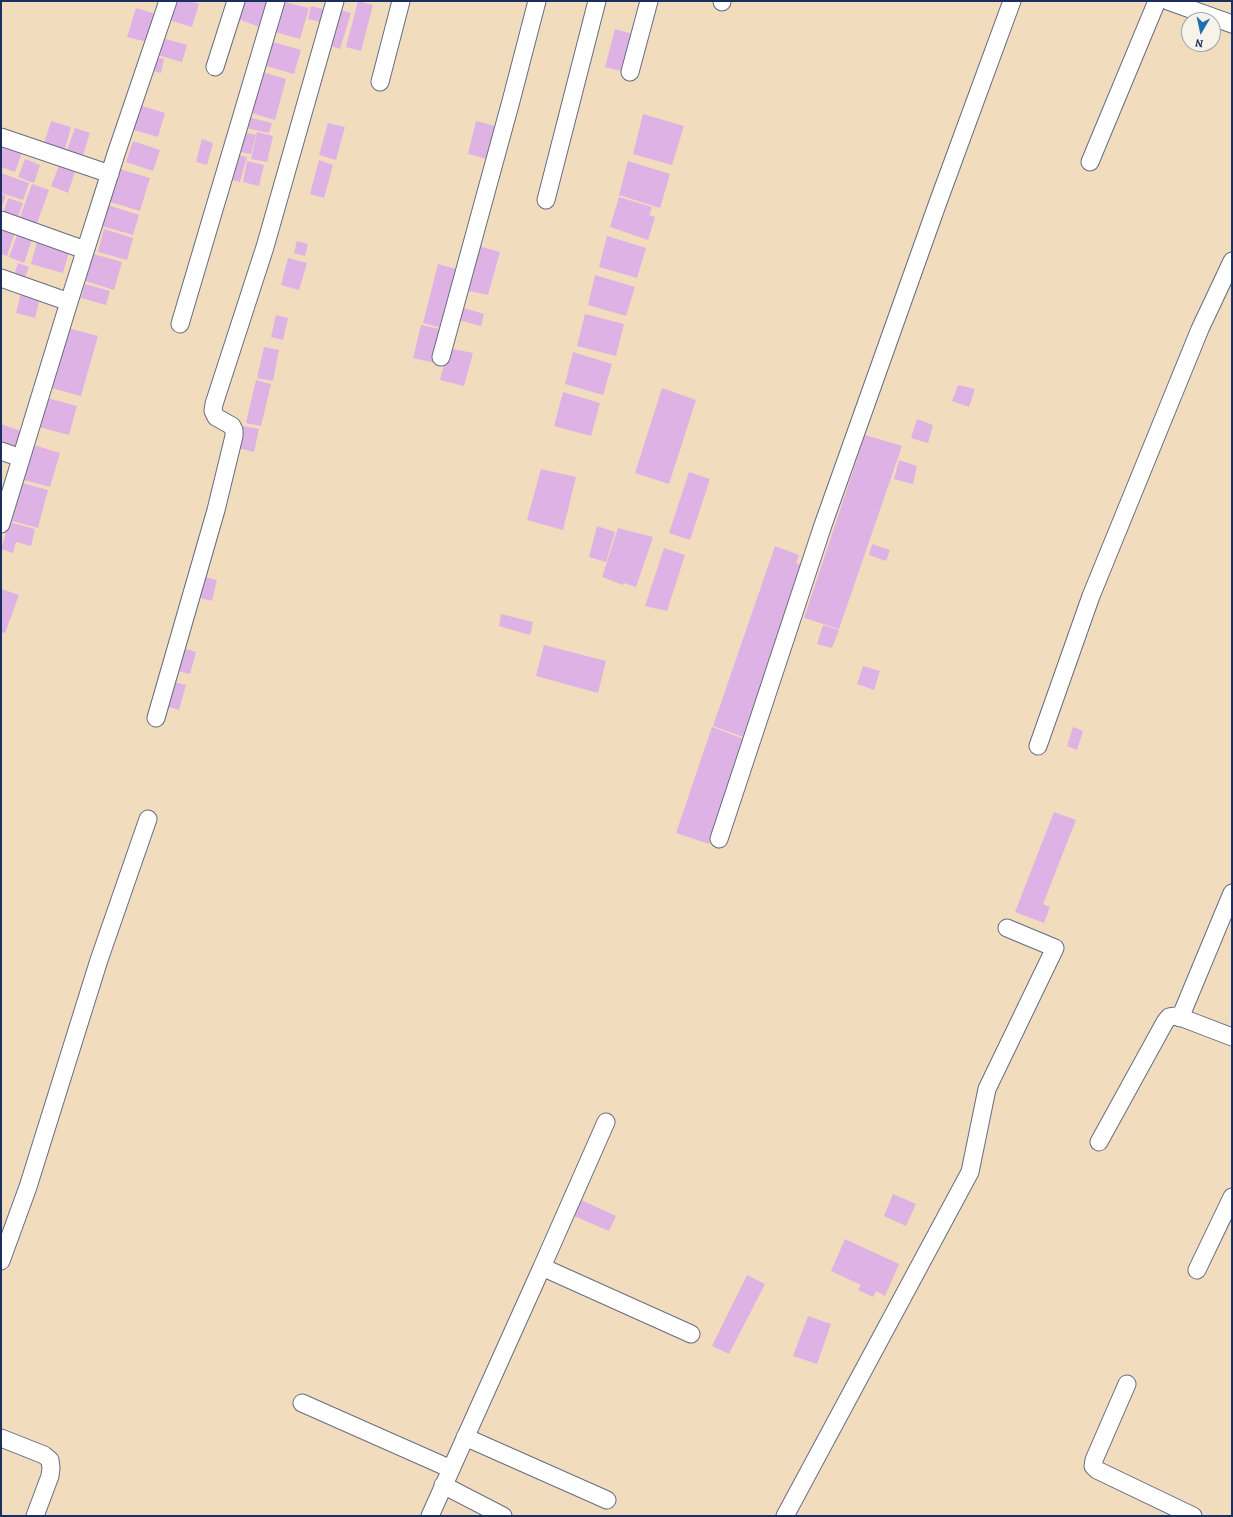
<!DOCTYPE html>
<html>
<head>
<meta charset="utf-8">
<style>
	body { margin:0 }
	#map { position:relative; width:1233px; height:1517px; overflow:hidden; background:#f1ddbe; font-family:Alegreya,serif }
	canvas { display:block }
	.frame { position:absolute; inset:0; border:2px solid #1b2f5e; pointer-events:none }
	.north { position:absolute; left:1181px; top:12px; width:40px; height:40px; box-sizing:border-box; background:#f7f3e8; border:1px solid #9fa5b1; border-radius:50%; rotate:189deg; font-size:11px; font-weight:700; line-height:16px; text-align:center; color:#1b2f5e }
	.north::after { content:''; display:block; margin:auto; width:14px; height:18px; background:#1f6fb2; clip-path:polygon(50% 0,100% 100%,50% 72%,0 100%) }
</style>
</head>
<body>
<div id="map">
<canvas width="1233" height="1517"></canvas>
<div class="frame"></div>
<div class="north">N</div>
</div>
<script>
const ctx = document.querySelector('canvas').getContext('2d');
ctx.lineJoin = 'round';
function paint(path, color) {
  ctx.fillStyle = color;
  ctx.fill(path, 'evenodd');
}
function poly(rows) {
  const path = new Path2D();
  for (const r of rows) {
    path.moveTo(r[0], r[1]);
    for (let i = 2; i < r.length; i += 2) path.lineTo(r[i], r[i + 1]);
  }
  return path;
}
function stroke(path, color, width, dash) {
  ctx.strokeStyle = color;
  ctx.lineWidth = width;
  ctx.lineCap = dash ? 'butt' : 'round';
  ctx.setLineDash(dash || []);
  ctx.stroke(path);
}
const building = poly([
	[174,1,190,1,199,4,192,27,169,20],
	[243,1,272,1,263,28,237,19],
	[281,1,309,8,300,39,272,31],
	[358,1,373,5,361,51,346,47],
	[311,6,327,10,324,23,308,19],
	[136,8,156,14,147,42,127,37],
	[336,9,351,13,340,49,325,44],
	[615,29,632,34,621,71,605,67],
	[162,38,187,45,182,62,157,55],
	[273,42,301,50,294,74,266,66],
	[152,57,164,59,161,73,147,69],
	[259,71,286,79,275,120,248,112],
	[139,105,165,113,158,137,131,129],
	[643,114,684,126,672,165,633,154],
	[244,116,272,123,269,133,242,127],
	[51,121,71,127,63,156,42,150],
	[476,121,499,127,491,160,468,154],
	[328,123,345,127,336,160,319,155],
	[75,128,90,133,83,155,67,150],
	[239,131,256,135,251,154,235,151],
	[257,132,273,136,267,162,251,159],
	[202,139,213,143,207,165,196,162],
	[133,141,160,150,153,171,126,162],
	[1,142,23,150,15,172,1,167],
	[234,154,247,157,240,182,227,179],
	[25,159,40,165,34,183,18,177],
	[319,160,333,165,324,198,310,194],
	[247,161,264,165,259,186,243,182],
	[628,161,670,174,660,208,619,195],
	[59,166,75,172,68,193,51,186],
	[120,169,150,178,140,211,110,202],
	[1,173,29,183,23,200,1,193],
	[32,184,49,190,36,226,19,220],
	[1,194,6,196,1,208],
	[619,197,652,207,649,215,655,217,648,240,610,227],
	[8,198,23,203,15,225,1,220],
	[108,205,139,215,133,235,102,226],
	[1,228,15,232,7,256,1,254],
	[104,229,133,238,127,260,98,252],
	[17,235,32,240,24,263,9,257],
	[607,236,646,248,637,278,599,267],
	[297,241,308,244,305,256,294,253],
	[37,242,69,252,63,273,31,264],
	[476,245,500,252,488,295,464,290],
	[90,253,122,262,114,290,82,280],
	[288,258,307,263,299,290,281,285],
	[18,263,29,267,22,285,12,281],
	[438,264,460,270,445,329,423,323],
	[595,275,635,287,626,316,588,305],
	[85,284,110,291,106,305,81,298],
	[21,293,40,298,35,318,16,313],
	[461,307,484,314,481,326,459,320],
	[585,314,624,324,616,356,577,346],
	[276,315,288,318,283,340,271,337],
	[421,325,444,330,435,363,413,358],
	[68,328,98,336,81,396,51,388],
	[264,347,279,350,273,381,257,378],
	[448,348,473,353,464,386,440,380],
	[573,352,612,364,603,395,565,384],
	[256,380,271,384,261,426,246,423],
	[958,385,975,389,969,407,952,401],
	[662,388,696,400,669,484,635,473],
	[563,392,600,403,591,436,554,426],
	[47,398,77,406,69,435,39,427],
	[917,419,933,425,928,443,911,438],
	[1,424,21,431,16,450,1,446],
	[243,426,259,429,254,452,238,448],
	[865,435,902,446,839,629,804,618],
	[34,445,60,453,50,487,24,480],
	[899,460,917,466,913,484,894,479],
	[541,469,576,477,563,530,527,520],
	[689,472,710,479,690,540,669,533],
	[22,483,48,490,38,528,12,521],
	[9,522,35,529,31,546,16,542,13,553,1,549],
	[597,526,615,532,606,562,589,557],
	[618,528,653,537,636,587,624,583,623,585,602,577],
	[872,544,890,550,886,561,869,555],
	[775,546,799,555,796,563,805,565,746,738,713,726],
	[664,548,685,555,667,611,645,606],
	[202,576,217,580,212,601,196,597],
	[1,589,19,595,5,633,1,632],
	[501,614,533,622,530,635,499,626],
	[823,625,839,630,832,648,817,644],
	[544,645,606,661,598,693,536,676],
	[181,647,196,652,190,674,174,670],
	[863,666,880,671,874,690,857,684],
	[170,681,186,685,179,710,163,705],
	[712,727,744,739,709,844,676,833],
	[1073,727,1083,731,1077,750,1067,746],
	[1054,812,1076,820,1043,904,1050,907,1044,923,1015,912],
	[893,1194,916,1204,906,1226,884,1216],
	[581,1200,616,1216,609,1231,574,1216],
	[845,1239,899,1264,885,1296,876,1291,873,1297,858,1290,861,1285,831,1271],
	[747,1275,765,1284,729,1354,712,1346],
	[808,1316,831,1324,817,1364,793,1356]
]);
const minor = poly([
	[1168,1,1232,24],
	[722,2,722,1],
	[215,67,236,1],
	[630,72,649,1],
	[380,82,401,1],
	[1,137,110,174],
	[1090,162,1157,1],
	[546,200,597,1],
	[1,220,85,250],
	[1,278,69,302],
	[180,324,276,1],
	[441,357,511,101,537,1],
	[1,451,21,458],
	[1,524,69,302,116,154,168,1],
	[156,718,216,510,234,436,234,430,232,426,216,417,213,411,214,404,265,247,335,1],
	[1038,746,1091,596,1200,329,1232,261],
	[719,839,823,525,937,205,1012,1],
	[1180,1018,1232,893],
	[1099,1142,1165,1022,1169,1017,1176,1016,1185,1019,1232,1037],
	[1,1261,28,1187,99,960,148,819],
	[542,1267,606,1122],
	[1197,1270,1232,1197],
	[1127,1384,1094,1460,1093,1466,1097,1470,1193,1516],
	[302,1403,451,1469],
	[465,1437,607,1500],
	[1,1438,44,1455,50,1460,51,1468,50,1476,35,1516],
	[443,1485,503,1516],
	[430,1516,542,1267,691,1334],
	[785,1516,970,1172,987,1089,1055,948,1007,928]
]);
paint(building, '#deb2e5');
stroke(minor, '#666c80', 19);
stroke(minor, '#fff', 17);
</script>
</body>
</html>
